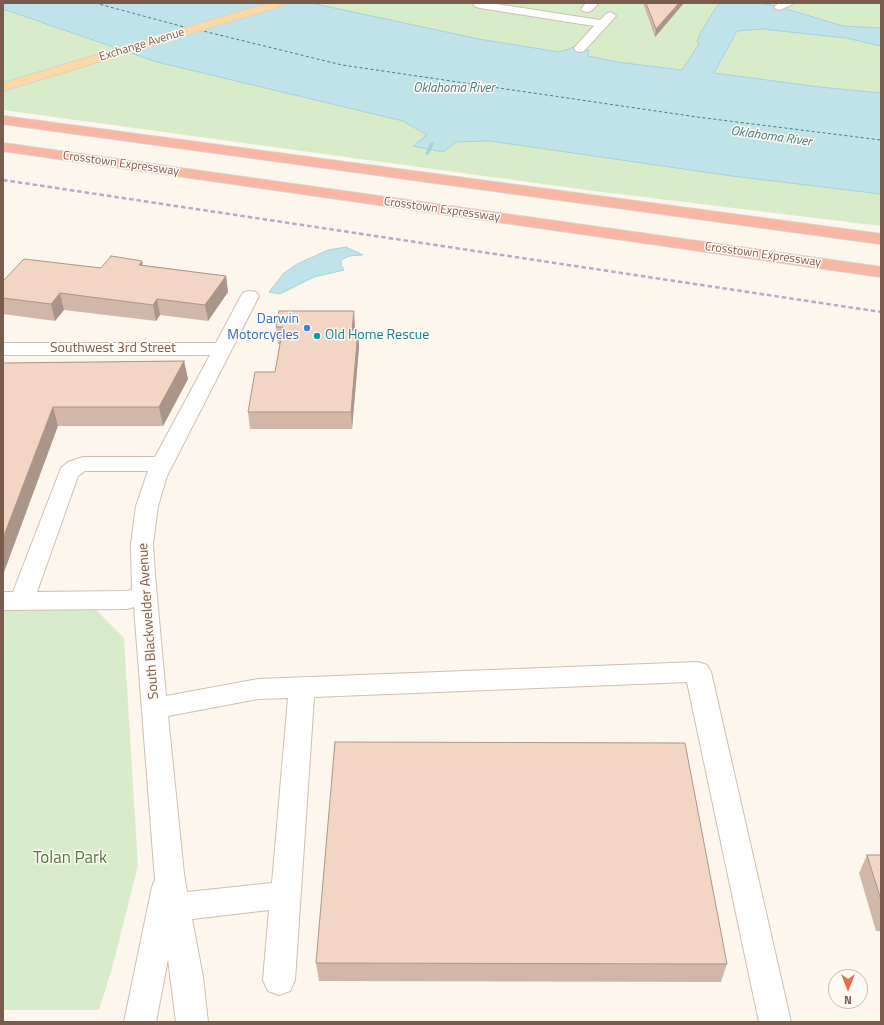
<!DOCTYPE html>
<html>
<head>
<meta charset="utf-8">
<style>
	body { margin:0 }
	#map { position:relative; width:884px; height:1025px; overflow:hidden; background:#fdf6ec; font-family:"Titillium Web",sans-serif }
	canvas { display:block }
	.frame { position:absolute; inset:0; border:4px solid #7a5c4d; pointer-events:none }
	.north { position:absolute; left:828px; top:969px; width:40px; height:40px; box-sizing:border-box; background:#fffaf3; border:1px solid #cabbb1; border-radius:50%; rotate:180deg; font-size:11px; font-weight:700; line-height:16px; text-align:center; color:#7a5c4d }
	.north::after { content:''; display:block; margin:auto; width:14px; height:18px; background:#e76f51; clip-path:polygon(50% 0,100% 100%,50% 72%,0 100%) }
</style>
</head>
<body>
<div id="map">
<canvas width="884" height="1025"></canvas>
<div class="frame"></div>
<div class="north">N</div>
</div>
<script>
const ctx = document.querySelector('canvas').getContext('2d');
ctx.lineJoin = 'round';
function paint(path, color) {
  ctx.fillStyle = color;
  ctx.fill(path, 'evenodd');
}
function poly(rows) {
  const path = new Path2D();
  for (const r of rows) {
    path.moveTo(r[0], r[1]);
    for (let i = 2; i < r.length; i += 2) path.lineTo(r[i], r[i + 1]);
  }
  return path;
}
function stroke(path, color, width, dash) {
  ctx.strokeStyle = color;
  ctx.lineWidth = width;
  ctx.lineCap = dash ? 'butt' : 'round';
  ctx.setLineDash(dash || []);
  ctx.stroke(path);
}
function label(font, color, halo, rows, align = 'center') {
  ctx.font = font + ' "Titillium Web",sans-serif';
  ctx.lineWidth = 3;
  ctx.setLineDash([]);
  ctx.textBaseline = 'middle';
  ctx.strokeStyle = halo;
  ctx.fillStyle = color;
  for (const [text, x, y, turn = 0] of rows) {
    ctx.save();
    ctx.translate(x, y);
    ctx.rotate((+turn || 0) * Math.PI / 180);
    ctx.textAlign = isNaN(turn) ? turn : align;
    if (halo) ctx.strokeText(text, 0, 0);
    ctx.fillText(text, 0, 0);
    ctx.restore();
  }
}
const green = poly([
	[3,3,881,3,881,226,594,191,3,110],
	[3,607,93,607,124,638,138,866,112,968,99,1010,3,1010]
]);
const water = poly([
	[3,3,311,3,479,39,559,52,574,47,580,48,589,50,588,56,617,62,682,70,699,44,697,41,701,32,715,9,720,3,761,3,780,7,843,26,881,28,881,46,846,38,762,29,737,31,714,73,820,87,881,93,881,194,732,176,490,141,456,142,443,152,413,146,427,135,403,121,157,62,3,9,3,3],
	[346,247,363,255,349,256,341,260,341,265,344,270,314,277,280,294,269,292,284,273,297,264,328,250,346,247]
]);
const stream = poly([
	[431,142,434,143,429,154,426,155,425,154,431,142]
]);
const ferry = poly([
	[95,3,188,28],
	[199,30,342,65,697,117,881,140]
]);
const minor = poly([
	[472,3,490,3,600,20,606,14,610,12,614,14,616,16,584,51,580,52,576,51,574,48,594,26,480,8,476,7,472,3],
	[586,3,599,3,591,11,587,12,583,11,581,9,586,3],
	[779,3,793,3,791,5,780,10,776,9,774,7,779,3],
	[250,291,256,292,259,296,167,476,158,506,153,544,155,575,166,696,258,679,698,662,707,665,711,672,791,1022,759,1022,687,682,314,697,295,980,290,991,279,995,268,991,263,980,269,910,192,919,203,977,208,1022,176,1022,168,959,156,1022,124,1022,152,887,155,880,134,607,127,609,3,610,3,592,13,592,61,468,68,462,83,457,155,457,210,355,3,355,3,343,216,343,241,296,244,292,250,291],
	[85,471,148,471,136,506,131,544,132,590,127,591,37,592,78,476,85,471],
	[288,698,272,883,187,892,184,874,168,716,258,699,288,698]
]);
const major = poly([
	[268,3,286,3,284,5,3,91,3,83,268,3]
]);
const highway = poly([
	[3,116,881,234,881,244,3,124,3,116],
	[3,143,881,267,881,277,3,151,3,143]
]);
const rail = poly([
	[3,180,881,312]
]);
const wall = poly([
	[643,3,684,3,655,37],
	[143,265,226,276,228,292,208,321,160,315,156,321,64,310,55,321,3,314,3,281,101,268],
	[354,311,354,330,358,330,359,347,352,429,250,429,248,412,275,372,280,344,278,344,276,327],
	[184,361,188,379,163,426,58,426,3,363],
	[867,855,881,855,881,931,876,931,859,873],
	[316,963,727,964,721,982,319,981]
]);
const shadedWall = poly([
	[679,3,684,3,655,37,656,29],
	[142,261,145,277,139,265],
	[226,276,228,292,208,321,205,305],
	[60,293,64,310,55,321,51,304],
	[157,299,160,315,156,321,153,305],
	[354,311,355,328,353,347,352,330],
	[358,330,359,347,352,429,351,412],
	[184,361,188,379,163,426,159,407],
	[53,407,58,426,3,575,3,538]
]);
const building = poly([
	[646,3,679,3,656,29,646,3],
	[111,256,142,261,139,265,226,276,205,305,157,299,153,305,60,293,51,304,3,298,3,281,24,259,101,268,111,256],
	[279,311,354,311,352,330,358,330,351,412,248,412,255,372,275,372,283,327,276,327,279,311],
	[184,361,159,407,53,407,3,538,3,363,184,361],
	[335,742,685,743,727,964,316,963,335,742],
	[867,855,881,855,881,900,867,855]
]);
const markers = [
	[307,328,4,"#3f7fe0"],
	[317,336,4,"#0f9aa8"]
];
const farStreetnames = [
	["Exchange Avenue",142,45,-17],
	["Crosstown Expressway",121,164,8],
	["Crosstown Expressway",442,210,8],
	["Crosstown Expressway",763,255,8]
];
const farWaternames = [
	["Oklahoma River",454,89],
	["Oklahoma River",771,137,8]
];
const shopNames = [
	["Darwin",299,320],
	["Motorcycles",299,336]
];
const cultureNames = [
	["Old Home Rescue",325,336]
];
const streetNames = [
	["Southwest 3rd Street",113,349],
	["South Blackwelder Avenue",149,621,-94]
];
const nearParknames = [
	["Tolan Park",70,859]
];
paint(green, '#d8ecc9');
paint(water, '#bfe3e8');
stroke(water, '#a5d3da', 1);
paint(stream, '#a5d3da');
stroke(ferry, '#437c86', 1, [3, 2.5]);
stroke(minor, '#d1beb0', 2);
stroke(major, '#dad1cd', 2);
stroke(highway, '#dad1cd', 2);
paint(minor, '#fff');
paint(major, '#fbd9a5');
paint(highway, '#f7b7a3');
stroke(rail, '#b9a8c9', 2.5, [4.5, 3]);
paint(wall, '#d1b7a8');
paint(shadedWall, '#aa9588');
paint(building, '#f3d5c3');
stroke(building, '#aa9588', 1);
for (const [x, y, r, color] of markers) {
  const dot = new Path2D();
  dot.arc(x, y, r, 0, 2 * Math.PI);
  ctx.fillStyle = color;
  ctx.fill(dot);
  stroke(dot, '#fffaf3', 1.5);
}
label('12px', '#7a5c4d', '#fffaf3', farStreetnames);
label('italic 13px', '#437c86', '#fffaf3', farWaternames);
label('14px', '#366cbe', '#fffaf3', shopNames, 'right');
label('14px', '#0d838f', '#fffaf3', cultureNames, 'left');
label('14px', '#7a5c4d', '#fffaf3', streetNames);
label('17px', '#537a41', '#fffaf3', nearParknames);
</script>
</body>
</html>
